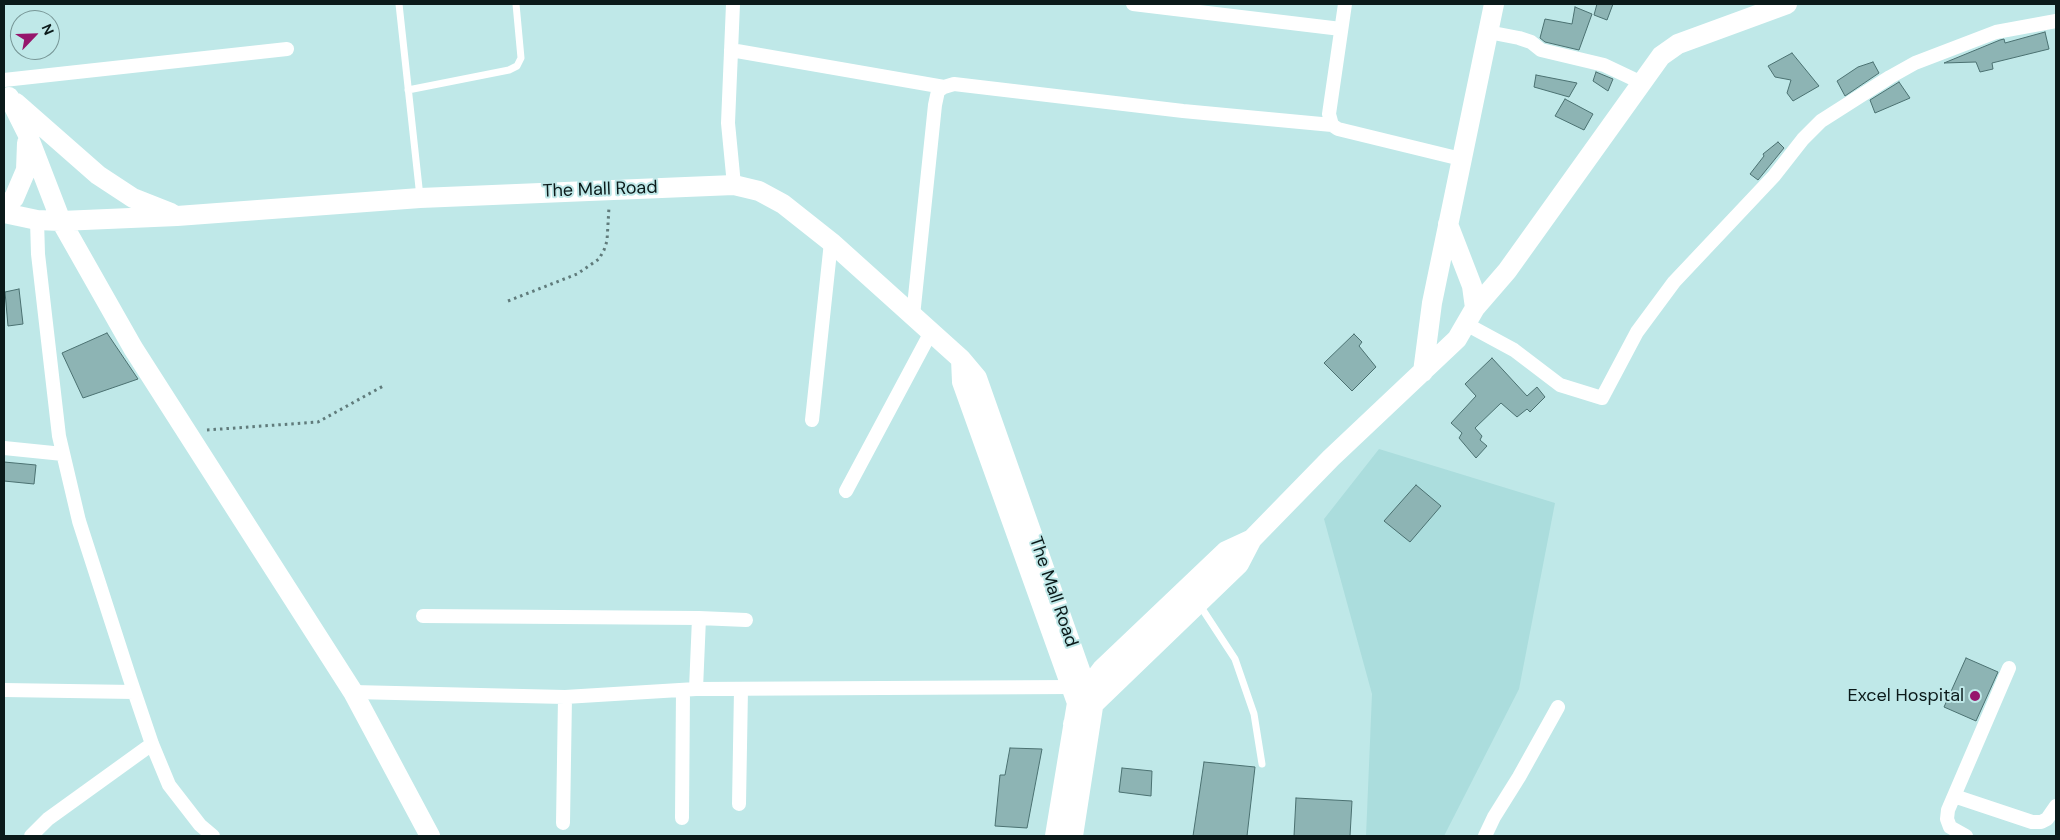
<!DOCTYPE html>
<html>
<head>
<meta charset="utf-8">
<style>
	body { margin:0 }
	#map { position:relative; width:2060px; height:840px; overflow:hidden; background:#bfe8e8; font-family:"DM Sans",sans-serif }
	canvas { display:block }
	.frame { position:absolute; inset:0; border:5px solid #0b1a1a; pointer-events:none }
	.north { position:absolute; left:10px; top:10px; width:50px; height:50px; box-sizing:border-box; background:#bfe8e8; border:1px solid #779696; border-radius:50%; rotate:66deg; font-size:14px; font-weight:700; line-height:20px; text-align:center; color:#0b1a1a }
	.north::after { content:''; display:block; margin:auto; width:18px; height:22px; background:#96156c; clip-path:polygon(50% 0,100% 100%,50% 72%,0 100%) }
</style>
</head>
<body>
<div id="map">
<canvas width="2060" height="840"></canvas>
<div class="frame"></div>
<div class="north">N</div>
</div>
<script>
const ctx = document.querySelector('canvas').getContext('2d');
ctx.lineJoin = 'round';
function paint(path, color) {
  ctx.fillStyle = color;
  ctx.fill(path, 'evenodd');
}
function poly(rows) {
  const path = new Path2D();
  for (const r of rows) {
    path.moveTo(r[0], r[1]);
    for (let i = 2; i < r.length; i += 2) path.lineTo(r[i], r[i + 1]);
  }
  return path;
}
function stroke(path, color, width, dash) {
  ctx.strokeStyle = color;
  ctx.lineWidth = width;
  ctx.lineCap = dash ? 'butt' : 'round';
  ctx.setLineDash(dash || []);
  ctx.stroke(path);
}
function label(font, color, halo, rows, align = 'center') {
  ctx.font = font + ' "DM Sans",sans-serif';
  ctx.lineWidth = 4;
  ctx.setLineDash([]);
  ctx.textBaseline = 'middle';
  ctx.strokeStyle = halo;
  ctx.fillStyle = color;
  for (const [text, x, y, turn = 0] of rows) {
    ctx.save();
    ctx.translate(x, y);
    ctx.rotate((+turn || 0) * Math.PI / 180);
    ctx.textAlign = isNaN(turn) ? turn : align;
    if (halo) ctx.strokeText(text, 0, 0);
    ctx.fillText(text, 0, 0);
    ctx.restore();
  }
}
const built = poly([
	[1379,449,1555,503,1519,689,1444,836,1366,836,1372,694,1324,519]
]);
const building = poly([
	[1597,4,1613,4,1607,20,1594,15,1597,4],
	[1575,7,1592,14,1579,50,1545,42,1540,38,1545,19,1572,24,1575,7],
	[2045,32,2049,49,1992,63,1993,69,1980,72,1976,62,1944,63,2000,40,2004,39,2005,43,2045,32],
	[1792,53,1819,86,1793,101,1787,93,1791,80,1775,77,1768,66,1792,53],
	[1873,62,1879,73,1845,96,1837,81,1858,67,1873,62],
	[1596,72,1613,79,1608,91,1593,81,1596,72],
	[1536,75,1577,83,1569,97,1534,87,1536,75],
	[1899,82,1910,98,1875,113,1870,100,1899,82],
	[1565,99,1593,114,1584,130,1555,116,1565,99],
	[1778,142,1784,148,1758,180,1750,174,1764,156,1763,154,1778,142],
	[19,289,23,324,8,326,5,292,19,289],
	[107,333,138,379,83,398,62,353,107,333],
	[1354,334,1362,342,1359,346,1376,367,1352,391,1324,363,1354,334],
	[1492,358,1527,396,1537,387,1545,397,1530,412,1527,409,1517,417,1501,403,1475,428,1482,436,1480,440,1487,446,1476,458,1459,438,1462,433,1451,423,1476,396,1465,384,1492,358],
	[4,462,36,465,34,484,4,481,4,462],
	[1416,485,1441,506,1410,542,1384,521,1416,485],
	[1966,658,1998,672,1976,721,1944,707,1966,658],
	[1010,748,1042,749,1027,828,995,826,1000,775,1005,775,1010,748],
	[1204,762,1255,767,1247,836,1193,836,1204,762],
	[1122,768,1152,771,1151,796,1119,792,1122,768],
	[1296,798,1352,801,1350,836,1294,836,1296,798]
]);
const path = poly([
	[508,301,577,274,599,259,604,250,607,241,609,207],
	[207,430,318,422,385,385]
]);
const lane = poly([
	[399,4,420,197],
	[408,90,509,70,517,66,521,58,516,4],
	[1199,604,1235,659,1254,714,1262,764]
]);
const street = poly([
	[733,4,728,123,734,185],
	[1133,4,1341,29],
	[1345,4,1329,114,1332,125,1338,129,1461,159],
	[1488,32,1519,38,1531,42,1541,50,1604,65,1642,83],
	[731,50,944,87],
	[4,80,287,49],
	[37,220,38,254,59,436,79,521,130,679,152,744,169,785,200,825,213,836],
	[913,316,935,105,938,91,944,87,954,84,1183,111,1332,125],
	[1466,324,1514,350,1560,385,1602,398,1637,332,1674,282,1774,176,1803,139,1821,121,1890,77,1915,63,1996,32,2056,21],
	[812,420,831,242],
	[4,448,63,454],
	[846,491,931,332],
	[423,616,699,618,746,620],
	[696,689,699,618],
	[4,690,134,692],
	[353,692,565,697,696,689,1071,687],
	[1954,796,2032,822,2041,822,2047,819,2056,806],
	[739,804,741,689],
	[682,818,683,690],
	[563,823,565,697],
	[31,836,48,819,152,744],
	[1485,836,1494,817,1519,777,1558,707],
	[1966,836,1950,827,1947,819,1948,810,2009,668]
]);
const secondary = poly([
	[9,97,27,133,61,221,133,348,353,692,430,836],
	[16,103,98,175,133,198,171,213],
	[4,207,14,198,26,170,27,143],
	[4,213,37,220,61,221,177,216,420,198,734,185,759,191,783,204,831,242,961,359,977,378,1093,707,1073,836],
	[1448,224,1472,286,1475,308],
	[961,359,962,382,1077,703,1055,836],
	[1423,372,1432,303,1494,4],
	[1080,698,1102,669,1226,551,1252,539],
	[1073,724,1239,564,1252,539,1331,458,1457,339,1475,308,1507,271,1661,56,1678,44,1787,4]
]);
const markers = [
	[1975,696,6,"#96156c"]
];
const streetNames = [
	["The Mall Road",600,190,-2],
	["The Mall Road",1053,592,71]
];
const poiNames = [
	["Excel Hospital",1964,696]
];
paint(built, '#abdddd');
paint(building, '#8db4b4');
stroke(building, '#4b7171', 1);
stroke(path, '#607b7b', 3, [2.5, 4]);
stroke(lane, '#fff', 7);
stroke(street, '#fff', 14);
stroke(secondary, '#fff', 20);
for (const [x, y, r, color] of markers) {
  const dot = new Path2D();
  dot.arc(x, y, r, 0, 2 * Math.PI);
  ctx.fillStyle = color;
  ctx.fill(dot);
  stroke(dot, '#bfe8e8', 2);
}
label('18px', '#0b1a1a', '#bfe8e8', streetNames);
label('18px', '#0b1a1a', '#bfe8e8', poiNames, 'right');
</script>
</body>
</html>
